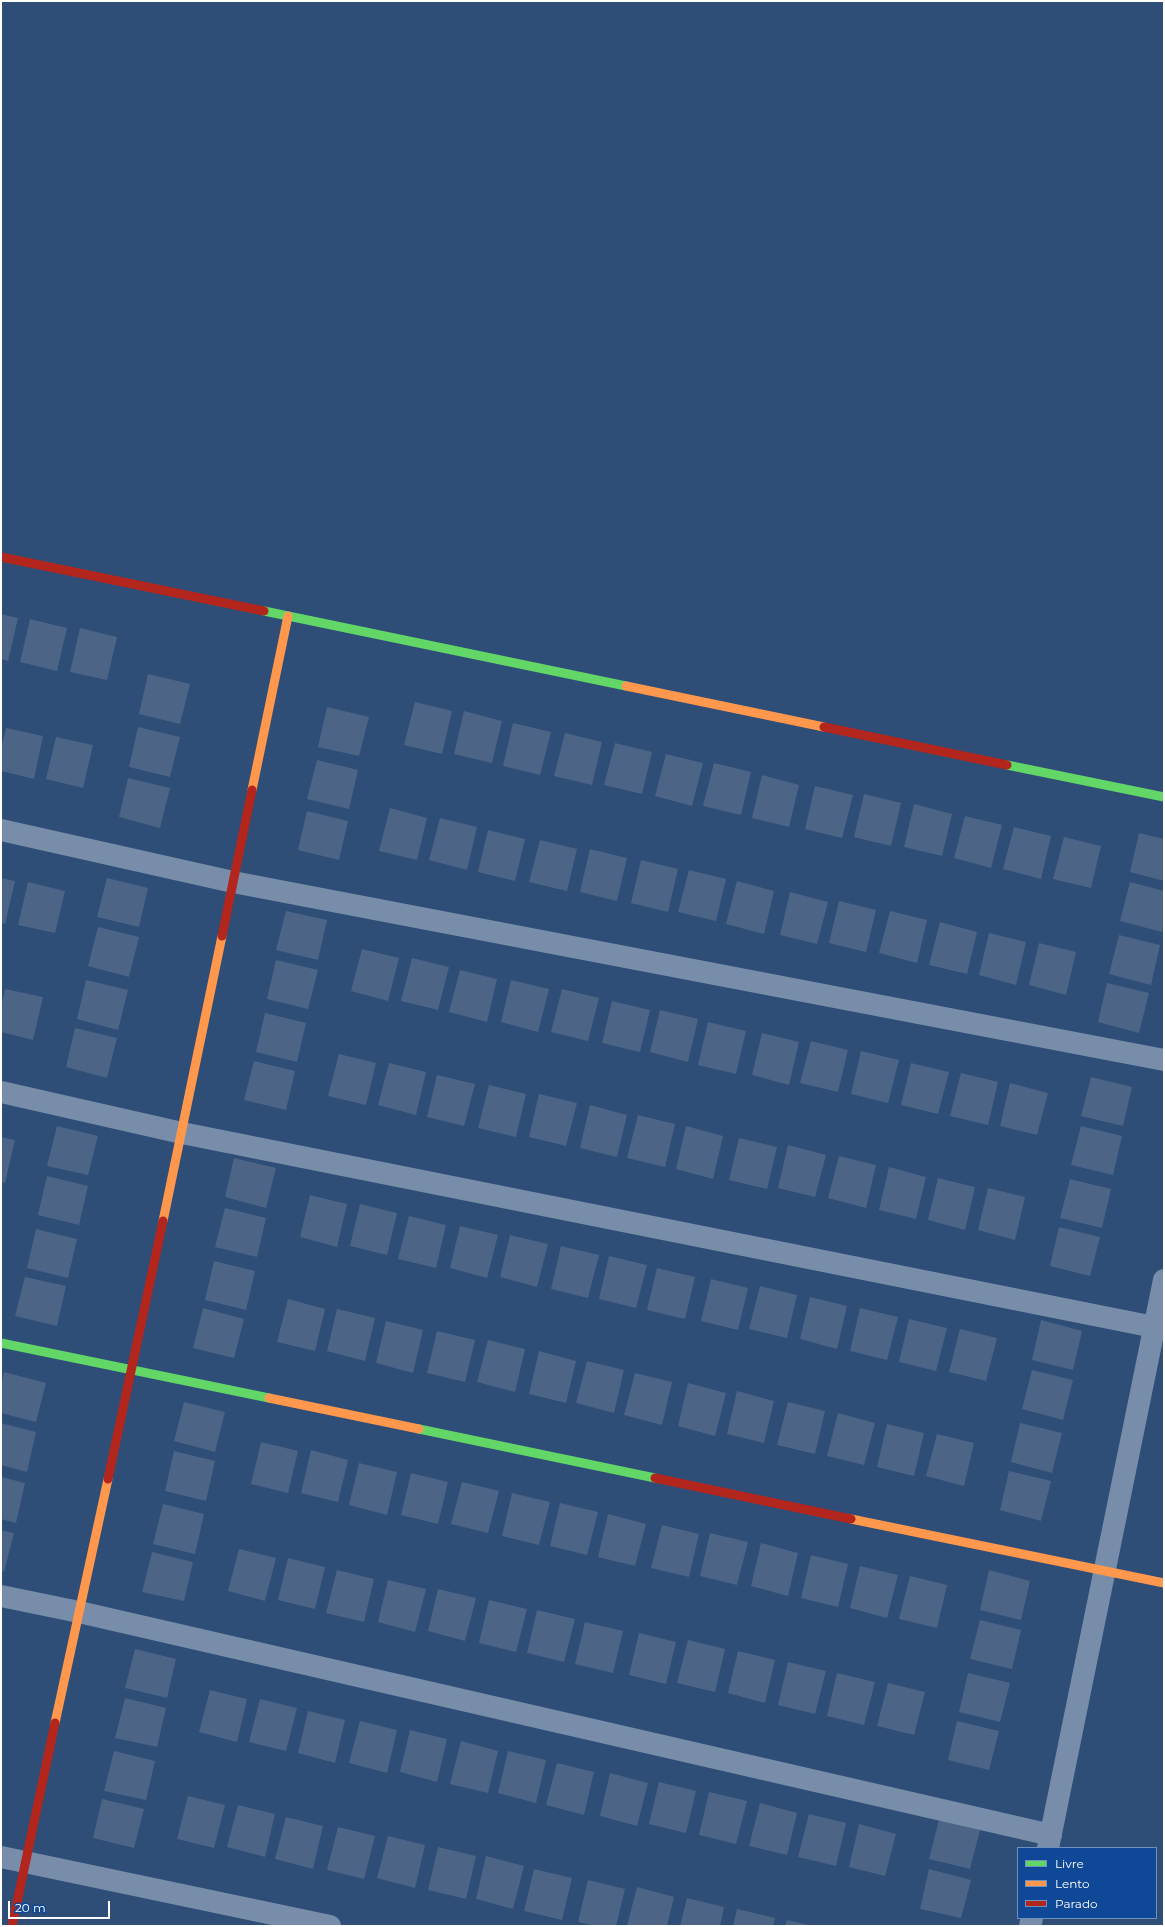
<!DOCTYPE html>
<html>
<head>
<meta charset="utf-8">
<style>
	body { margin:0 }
	#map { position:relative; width:1165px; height:1927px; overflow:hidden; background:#2e4d77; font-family:Montserrat,sans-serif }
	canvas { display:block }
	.frame { position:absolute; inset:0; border:2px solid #fff; pointer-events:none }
	.legend { position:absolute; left:1017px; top:1847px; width:140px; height:72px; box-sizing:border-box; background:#0f4896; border:1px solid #6f91c0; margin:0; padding:5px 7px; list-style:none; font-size:12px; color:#fff }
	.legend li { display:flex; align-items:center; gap:8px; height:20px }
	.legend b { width:20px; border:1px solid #6f91c0 }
	.scale { position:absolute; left:8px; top:1901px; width:102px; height:18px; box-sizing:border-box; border:2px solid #fff; border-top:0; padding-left:5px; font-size:12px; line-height:14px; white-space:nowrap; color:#fff; -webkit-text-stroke:3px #0f4896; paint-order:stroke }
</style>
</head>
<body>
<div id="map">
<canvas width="1165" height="1927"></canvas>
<div class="frame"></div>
<ul class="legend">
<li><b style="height:5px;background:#63d668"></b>Livre</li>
<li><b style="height:5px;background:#ff974d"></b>Lento</li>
<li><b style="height:5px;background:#b3261e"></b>Parado</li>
</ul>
<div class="scale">20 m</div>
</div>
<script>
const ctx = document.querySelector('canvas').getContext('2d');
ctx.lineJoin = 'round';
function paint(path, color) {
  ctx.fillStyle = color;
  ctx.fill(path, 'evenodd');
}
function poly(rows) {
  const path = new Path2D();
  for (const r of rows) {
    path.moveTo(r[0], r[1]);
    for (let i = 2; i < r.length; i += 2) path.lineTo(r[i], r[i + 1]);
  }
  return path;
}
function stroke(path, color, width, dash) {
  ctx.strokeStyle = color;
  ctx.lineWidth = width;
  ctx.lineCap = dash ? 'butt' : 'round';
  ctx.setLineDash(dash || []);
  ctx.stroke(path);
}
const building = poly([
	[1,614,18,618,8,661,1,659],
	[30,619,67,628,57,671,20,662],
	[80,628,117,637,107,680,70,672],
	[148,674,190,684,180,724,139,714],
	[415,702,452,711,442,754,404,745],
	[327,707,369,717,359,756,318,747],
	[464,711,502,721,492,763,454,754],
	[513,723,551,732,540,775,503,766],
	[138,727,180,737,170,777,129,767],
	[6,728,43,736,34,779,1,771,1,749],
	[565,733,602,742,592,785,554,776],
	[56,737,93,745,83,788,46,779],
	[615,743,652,752,642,794,604,785],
	[666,754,703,763,692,806,655,796],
	[317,760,358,770,349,809,307,799],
	[714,763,751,772,741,815,703,806],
	[762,775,799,785,789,827,752,818],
	[128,778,170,788,160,828,119,817],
	[815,786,853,795,842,838,805,829],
	[864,794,901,803,891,846,854,837],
	[914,804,952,814,942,856,904,847],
	[390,808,427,818,417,860,379,851],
	[307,811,348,821,339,860,298,850],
	[965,816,1002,825,991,868,954,858],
	[440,818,477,827,467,870,429,860],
	[1014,827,1051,836,1041,879,1003,869],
	[488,830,525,839,515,881,478,872],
	[1139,833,1164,839,1164,881,1130,872],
	[1064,837,1101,846,1091,888,1053,879],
	[540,840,577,849,567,891,529,882],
	[590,849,627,858,617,901,580,892],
	[641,860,678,869,668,912,631,903],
	[689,870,726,879,716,921,678,912],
	[1,878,15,881,5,924,1,923],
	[107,878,148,888,139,927,97,917],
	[737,881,774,891,764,934,726,924],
	[28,882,65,891,55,933,18,925],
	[1130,882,1164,891,1164,923,1162,932,1120,921],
	[790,892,828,902,817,944,780,935],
	[839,901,876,910,866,952,829,943],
	[286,911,327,920,318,960,276,950],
	[890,911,927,920,917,963,879,953],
	[940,922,977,932,967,974,929,965],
	[98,927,139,937,129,977,88,966],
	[989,933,1026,942,1016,985,979,975],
	[1119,935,1160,945,1151,985,1109,974],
	[1039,943,1076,952,1066,995,1029,985],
	[362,949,399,958,388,1001,351,991],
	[412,958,449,967,438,1010,401,1001],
	[276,960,318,970,308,1009,267,999],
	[460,970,497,979,487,1022,449,1012],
	[86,980,128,990,118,1030,77,1019],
	[511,980,549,989,538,1032,501,1022],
	[1107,983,1149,993,1139,1033,1098,1022],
	[5,989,43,997,33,1040,1,1032,1,1007],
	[562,989,599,998,588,1041,551,1032],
	[612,1001,650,1010,640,1052,602,1043],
	[660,1010,698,1019,688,1062,650,1052],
	[265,1013,306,1023,297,1062,256,1052],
	[708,1022,746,1031,736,1074,698,1065],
	[75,1028,117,1038,107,1078,66,1067],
	[762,1033,799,1042,789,1085,752,1075],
	[811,1041,848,1050,838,1092,800,1083],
	[861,1051,899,1060,888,1103,851,1094],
	[339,1054,376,1063,366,1105,328,1096],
	[254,1061,295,1071,286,1110,244,1100],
	[389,1063,426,1072,416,1115,378,1105],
	[911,1063,949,1072,938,1114,901,1105],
	[961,1073,998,1082,988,1125,950,1116],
	[437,1075,475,1084,464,1126,427,1117],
	[1091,1077,1132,1087,1123,1126,1081,1116],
	[1010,1083,1048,1093,1037,1135,1000,1126],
	[489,1085,526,1094,516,1137,478,1128],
	[539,1094,577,1103,566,1146,529,1137],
	[590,1105,627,1115,617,1157,580,1148],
	[638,1115,675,1124,665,1167,627,1158],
	[57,1126,98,1136,88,1175,47,1166],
	[686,1126,723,1136,713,1179,676,1169],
	[1081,1126,1122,1136,1113,1175,1071,1165],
	[1,1137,15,1140,5,1183,1,1182],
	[739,1138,777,1147,767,1189,729,1180],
	[788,1145,826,1155,815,1197,778,1188],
	[839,1156,876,1165,866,1208,828,1198],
	[234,1158,276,1168,266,1208,225,1197],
	[889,1167,926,1177,916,1219,879,1210],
	[47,1176,88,1186,79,1225,38,1215],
	[938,1178,975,1187,965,1230,928,1220],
	[1070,1179,1111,1189,1102,1228,1060,1218],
	[988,1188,1025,1197,1015,1240,978,1230],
	[310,1195,347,1204,337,1247,300,1237],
	[360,1204,397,1213,387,1255,350,1246],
	[225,1208,266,1218,257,1257,215,1247],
	[409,1216,446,1225,436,1268,398,1259],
	[460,1226,498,1235,487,1278,450,1268],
	[1059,1227,1100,1237,1090,1276,1050,1266],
	[36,1229,77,1239,68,1278,27,1268],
	[510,1235,548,1244,537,1287,500,1277],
	[561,1246,599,1255,588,1298,551,1289],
	[609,1256,647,1265,636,1308,599,1299],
	[214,1261,255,1271,246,1310,205,1300],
	[657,1268,695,1277,685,1319,647,1310],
	[25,1277,66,1286,57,1326,15,1316],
	[711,1279,748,1288,738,1330,701,1321],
	[760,1286,797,1295,787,1338,749,1329],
	[810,1297,847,1306,837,1349,800,1339],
	[288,1299,325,1309,315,1351,277,1342],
	[203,1308,244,1319,234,1358,193,1348],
	[860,1308,898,1317,887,1360,850,1351],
	[337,1309,375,1318,365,1361,327,1351],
	[909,1319,947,1328,936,1371,899,1362],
	[1041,1320,1082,1331,1073,1370,1032,1360],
	[386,1321,423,1330,413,1373,376,1363],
	[960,1329,997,1338,986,1381,949,1372],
	[437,1331,475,1340,465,1382,427,1373],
	[488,1340,525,1349,515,1392,477,1382],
	[539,1351,576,1361,566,1403,529,1394],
	[587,1361,624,1370,614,1413,576,1403],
	[1032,1370,1073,1380,1063,1420,1022,1409],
	[4,1372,46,1383,36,1422,1,1413,1,1386],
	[635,1373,672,1382,662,1425,624,1415],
	[688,1383,726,1393,715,1436,678,1426],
	[737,1391,774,1401,764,1443,727,1434],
	[184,1402,225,1412,215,1452,174,1441],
	[788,1402,825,1411,815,1454,777,1445],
	[838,1413,875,1423,864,1465,827,1456],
	[1,1423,36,1432,27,1472,1,1465],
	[1020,1423,1062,1433,1052,1473,1011,1462],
	[887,1424,924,1433,914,1476,877,1467],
	[937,1434,974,1443,964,1486,926,1476],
	[261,1442,298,1451,288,1493,251,1484],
	[311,1450,348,1460,338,1502,301,1493],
	[174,1451,215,1461,206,1501,165,1491],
	[359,1463,397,1472,387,1515,349,1505],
	[1009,1471,1051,1481,1041,1521,1000,1510],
	[411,1473,448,1482,438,1524,401,1515],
	[1,1477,25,1483,16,1523,1,1519],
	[462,1482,499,1491,488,1533,451,1524],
	[512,1493,550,1502,539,1545,502,1536],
	[560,1503,598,1512,587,1555,550,1546],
	[163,1504,204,1514,195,1554,153,1544],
	[608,1514,646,1524,635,1566,598,1557],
	[662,1525,699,1534,689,1577,651,1568],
	[1,1530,14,1533,4,1572,1,1571],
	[710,1533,748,1542,737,1585,700,1576],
	[761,1543,798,1553,788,1596,751,1586],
	[239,1549,276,1558,265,1601,228,1591],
	[152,1552,193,1562,184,1601,142,1592],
	[811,1555,848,1564,838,1607,801,1598],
	[288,1558,325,1567,315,1609,278,1600],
	[860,1566,898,1575,887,1618,850,1608],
	[337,1570,374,1579,364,1622,326,1613],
	[989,1570,1030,1581,1021,1620,980,1610],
	[910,1576,947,1585,937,1628,899,1619],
	[388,1580,426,1589,415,1632,378,1622],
	[438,1589,476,1598,465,1641,428,1631],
	[489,1600,527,1609,516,1652,479,1643],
	[537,1610,575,1619,564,1662,527,1653],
	[980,1620,1021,1630,1012,1669,970,1659],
	[585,1622,623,1631,613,1673,575,1664],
	[639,1633,676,1642,666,1684,629,1675],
	[688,1640,725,1649,715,1692,677,1683],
	[135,1649,176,1659,167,1698,125,1688],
	[738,1651,775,1660,765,1703,728,1693],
	[788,1662,826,1671,815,1714,778,1705],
	[837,1673,875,1682,864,1725,827,1716],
	[968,1673,1010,1683,1000,1722,959,1712],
	[888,1683,925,1692,914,1735,877,1726],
	[210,1690,247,1699,237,1742,199,1732],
	[125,1698,166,1708,157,1747,115,1738],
	[260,1699,297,1708,286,1751,249,1742],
	[308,1711,345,1720,335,1763,298,1753],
	[360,1721,397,1730,387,1773,349,1763],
	[957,1721,999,1731,989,1770,948,1760],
	[410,1730,447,1739,437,1782,400,1772],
	[461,1741,498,1751,488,1793,450,1784],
	[114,1751,155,1761,146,1800,104,1791],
	[508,1751,546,1760,536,1803,498,1793],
	[557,1763,594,1772,584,1815,546,1805],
	[610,1773,648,1783,637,1826,600,1816],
	[659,1782,696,1791,686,1833,649,1824],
	[709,1792,747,1801,736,1844,699,1835],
	[188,1796,225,1805,214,1848,177,1839],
	[102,1799,144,1809,134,1848,93,1838],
	[760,1803,797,1813,787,1855,749,1846],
	[238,1805,275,1814,265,1857,227,1847],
	[809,1814,846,1823,836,1866,798,1857],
	[286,1817,323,1826,313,1869,275,1859],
	[939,1820,980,1830,970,1869,929,1859],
	[859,1824,896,1834,885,1876,849,1867],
	[338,1827,375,1836,364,1879,327,1870],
	[388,1836,425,1845,415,1888,377,1878],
	[438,1847,476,1856,466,1899,428,1890],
	[486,1856,524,1866,513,1909,476,1899],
	[534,1869,572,1878,562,1920,524,1911],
	[929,1869,971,1880,961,1918,920,1909],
	[588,1880,625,1889,616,1926,595,1926,578,1922],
	[637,1887,674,1897,667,1926,627,1926],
	[687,1898,724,1907,720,1926,680,1926],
	[737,1909,775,1918,773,1926,733,1926],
	[787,1920,809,1925,809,1926,785,1926]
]);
const street = poly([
	[1,830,233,882,1164,1060],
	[1,1092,182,1133,1164,1329],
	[1,1596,79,1612,1051,1835],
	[1048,1848,1164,1280],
	[1,1857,330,1926],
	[1030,1926,1032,1918]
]);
const fast = poly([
	[264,611,626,686],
	[1007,765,1164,797],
	[1,1343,269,1398],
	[419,1429,655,1478]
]);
const slow = poly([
	[626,686,824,727],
	[252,790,288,616],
	[163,1221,222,936],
	[269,1398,419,1429],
	[851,1519,1164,1583],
	[55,1723,108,1479]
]);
const jam = poly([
	[1,557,264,611],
	[824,727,1007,765],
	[222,936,252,790],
	[655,1478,851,1519],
	[108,1479,163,1221],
	[12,1926,55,1723]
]);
paint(building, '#4c6586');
stroke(street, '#778da9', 22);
stroke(fast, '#63d668', 9);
stroke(slow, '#ff974d', 9);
stroke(jam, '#b3261e', 9);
</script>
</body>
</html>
